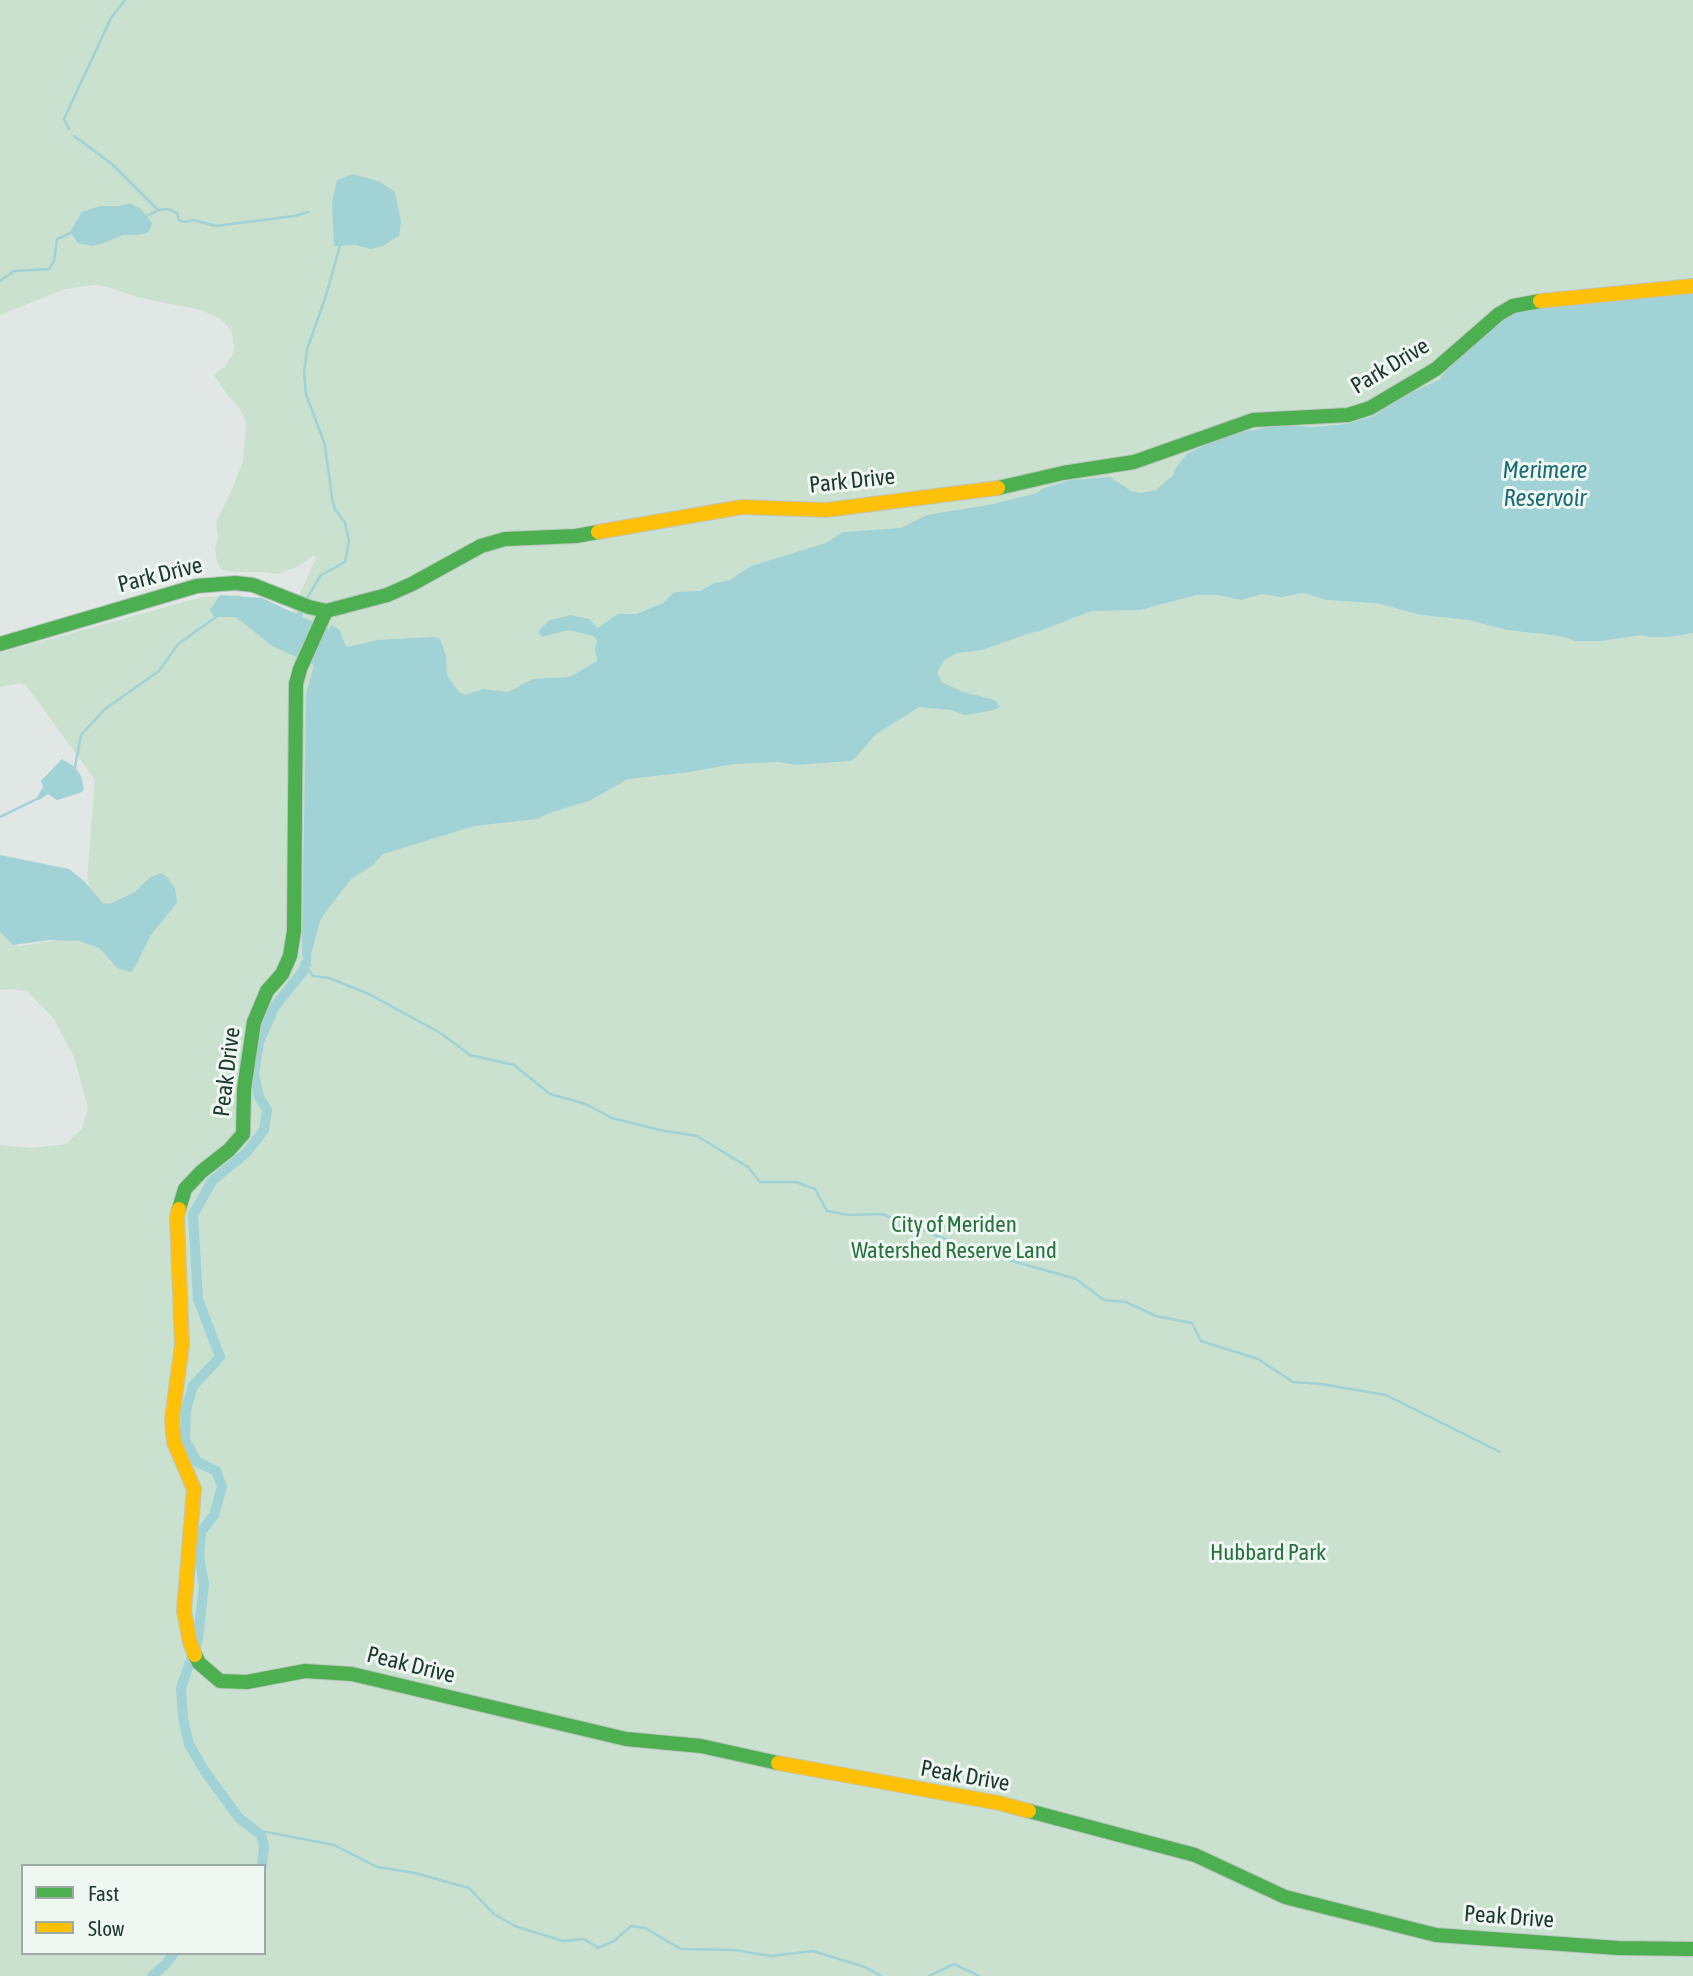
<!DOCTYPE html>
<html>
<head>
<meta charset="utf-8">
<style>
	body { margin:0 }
	#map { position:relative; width:1693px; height:1976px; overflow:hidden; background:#e1e7e4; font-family:"Asap Condensed",sans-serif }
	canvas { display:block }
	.legend { position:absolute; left:21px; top:1864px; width:245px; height:91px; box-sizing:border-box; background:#eff7f2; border:2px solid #9caba5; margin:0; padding:9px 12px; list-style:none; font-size:21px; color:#203a31 }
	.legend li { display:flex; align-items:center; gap:14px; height:35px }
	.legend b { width:35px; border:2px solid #9caba5 }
</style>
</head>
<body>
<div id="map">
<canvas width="1693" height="1976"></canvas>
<ul class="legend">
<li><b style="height:9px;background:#4caf50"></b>Fast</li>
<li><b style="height:9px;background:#ffc107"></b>Slow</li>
</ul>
</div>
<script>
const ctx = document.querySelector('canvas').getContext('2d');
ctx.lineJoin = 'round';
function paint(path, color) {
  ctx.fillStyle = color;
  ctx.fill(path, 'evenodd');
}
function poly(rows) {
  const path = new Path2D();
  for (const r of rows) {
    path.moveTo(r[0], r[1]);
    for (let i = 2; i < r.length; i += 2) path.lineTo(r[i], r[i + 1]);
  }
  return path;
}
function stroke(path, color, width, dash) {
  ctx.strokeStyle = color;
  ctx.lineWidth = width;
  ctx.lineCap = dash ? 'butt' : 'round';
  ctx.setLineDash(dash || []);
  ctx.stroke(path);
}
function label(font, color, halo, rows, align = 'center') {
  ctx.font = font + ' "Asap Condensed",sans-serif';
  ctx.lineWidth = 6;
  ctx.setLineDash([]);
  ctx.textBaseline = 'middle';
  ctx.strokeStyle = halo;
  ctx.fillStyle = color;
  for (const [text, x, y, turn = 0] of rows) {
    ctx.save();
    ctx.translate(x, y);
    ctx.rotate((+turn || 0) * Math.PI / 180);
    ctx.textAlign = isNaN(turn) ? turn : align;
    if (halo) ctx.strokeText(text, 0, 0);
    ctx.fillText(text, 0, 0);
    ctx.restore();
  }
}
const green = poly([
	[0,0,1693,0,1693,1976,0,1976,0,1145,31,1148,66,1144,82,1129,88,1107,74,1057,54,1019,28,992,13,989,0,990,0,932,13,945,19,946,65,939,86,943,99,948,112,964,141,955,151,935,177,903,144,883,135,892,110,905,103,903,93,894,87,880,95,780,26,685,19,683,0,687,0,653,202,597,239,595,290,615,316,558,314,555,299,566,278,574,263,572,230,572,221,569,217,562,215,549,218,536,216,522,230,494,243,462,246,423,239,407,228,396,214,375,226,365,233,353,234,346,231,330,221,319,201,310,137,297,108,287,94,285,65,289,0,315],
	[100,206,121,206,138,235,123,235,110,241],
	[23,1866,264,1866,264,1953,23,1953]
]);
const water = poly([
	[353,174,380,182,395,192,401,222,399,236,383,246,371,249,355,245,334,246,332,202,337,180],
	[130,203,141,209,152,223,149,232,138,235,123,235,110,241,93,246,78,243,70,232,82,212,100,206,121,206],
	[1693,292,1693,633,1669,637,1648,637,1641,635,1601,641,1575,641,1561,636,1507,630,1469,620,1422,615,1376,603,1327,600,1304,593,1281,597,1262,594,1241,600,1218,595,1197,595,1140,610,1091,611,1040,631,1030,633,982,650,957,653,944,660,937,673,942,682,963,692,995,700,1000,707,994,710,965,715,951,710,919,707,875,735,856,757,850,761,795,765,779,762,734,764,689,772,628,779,589,801,552,812,537,819,474,826,383,854,373,865,351,879,321,918,311,954,311,967,307,965,302,955,306,694,314,665,272,646,236,617,214,617,210,610,220,595,262,598,296,614,301,606,305,608,302,617,329,629,331,625,340,630,345,645,348,647,378,640,434,637,440,639,446,656,447,675,459,692,465,695,483,689,508,692,533,679,570,677,597,661,595,649,597,640,593,636,569,630,542,637,539,633,540,629,550,620,570,615,589,619,598,628,618,614,637,614,663,603,674,592,700,591,715,583,730,580,751,566,826,543,843,532,901,528,927,515,994,504,1037,493,1044,488,1071,480,1110,477,1131,491,1141,493,1156,490,1173,475,1175,469,1187,454,1224,436,1277,425,1314,427,1347,424,1374,416,1408,394,1439,380,1447,369,1479,338,1515,310],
	[62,759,75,767,81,776,84,789,82,792,57,800,48,794,39,800,37,797,43,787,41,781],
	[0,855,69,869,84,881,103,903,110,904,135,892,149,878,161,873,167,877,175,888,177,903,151,935,135,967,130,972,117,968,99,948,79,941,50,940,13,945,0,932]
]);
const stream = poly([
	[69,129,64,119,111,18,125,0],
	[74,136,112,164,158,210],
	[145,217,158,210,168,209,177,213,179,220,185,222,193,220,216,226,294,216,308,212],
	[0,281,14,271,49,269,54,261,57,239,73,232],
	[307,598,321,575,345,562,349,541,345,523,335,509,332,498,325,445,306,394,304,372,307,349,325,299,340,245],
	[75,767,81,735,105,709,159,671,178,644,216,617],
	[0,817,41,797],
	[306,960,305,964,313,976,329,978,369,994,442,1034,470,1055,514,1065,550,1094,586,1104,612,1118,660,1130,697,1136,748,1167,760,1182,796,1182,815,1189,827,1211,849,1215,882,1214,970,1249,1076,1279,1104,1300,1126,1302,1156,1316,1192,1323,1201,1341,1258,1359,1293,1382,1321,1384,1386,1395,1500,1452],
	[256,1830,334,1845,377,1867,415,1873,469,1888,494,1914,515,1926,563,1941,584,1939,598,1948,614,1941,631,1926,645,1928,681,1949,734,1950,771,1956,813,1951,865,1967,881,1976],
	[929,1976,954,1964,979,1976]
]);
const canal = poly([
	[262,1866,264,1846,261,1835,239,1818,204,1770,189,1744,183,1718,181,1688,198,1639,204,1584,199,1557,201,1532,214,1515,222,1487,216,1471,197,1462,185,1440,186,1410,193,1386,220,1357,198,1299,193,1215,212,1181,246,1153,264,1130,267,1110,259,1097,254,1075,259,1042,275,1006,304,970,305,964],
	[152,1976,165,1965,174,1953]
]);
const fast = poly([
	[998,488,1063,473,1134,462,1253,420,1348,415,1370,408,1436,369,1499,314,1513,306,1540,301],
	[0,644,197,586,235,583,253,585,309,607,326,611,387,595,412,584,481,546,505,539,576,536,598,532],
	[179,1209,185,1189,201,1172,229,1150,243,1134,244,1089,254,1022,267,991,282,974,290,956,294,931,296,684,300,669,326,611],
	[195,1655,199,1663,220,1681,247,1682,305,1671,352,1674,626,1739,701,1746,778,1763],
	[1029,1811,1195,1855,1285,1897,1436,1935,1618,1948,1693,1949]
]);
const slow = poly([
	[1540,301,1693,286],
	[598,532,742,507,826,510,998,488],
	[179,1209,177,1217,182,1345,172,1419,174,1442,194,1489,184,1611,190,1642,195,1655],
	[778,1763,999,1803,1029,1811]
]);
const streetNames = [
	["Park Drive",1390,366,-31],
	["Park Drive",852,481,-6],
	["Park Drive",160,575,-14],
	["Peak Drive",227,1072,-83],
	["Peak Drive",411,1665,14],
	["Peak Drive",965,1776,10],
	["Peak Drive",1509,1917,4]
];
const parkNames = [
	["City of Meriden",954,1225],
	["Watershed Reserve Land",954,1251],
	["Hubbard Park",1268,1553]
];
const waterNames = [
	["Merimere",1545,470],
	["Reservoir",1545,498]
];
paint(green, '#cae1d0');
paint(water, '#a1d2d6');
stroke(stream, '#a1d2d6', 2.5);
stroke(canal, '#a1d2d6', 10);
stroke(fast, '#bec5c1', 16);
stroke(slow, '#bec5c1', 16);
stroke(fast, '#4caf50', 14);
stroke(slow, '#ffc107', 14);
label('23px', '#203a31', '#eff7f2', streetNames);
label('23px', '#2a7041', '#eff7f2', parkNames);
label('italic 24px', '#1a6b75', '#eff7f2', waterNames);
</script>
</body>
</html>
